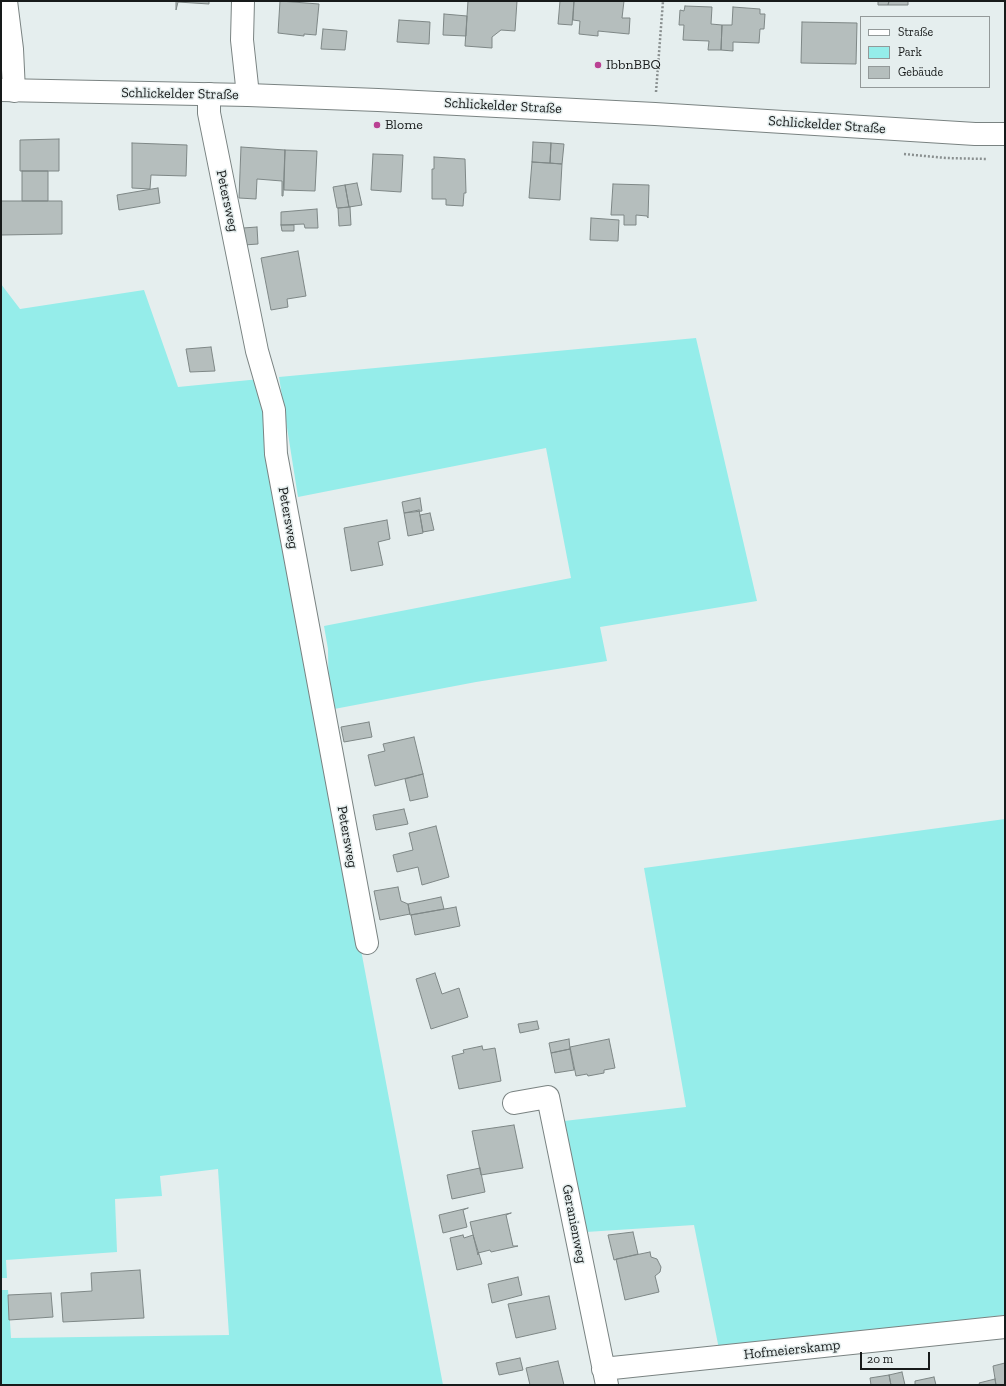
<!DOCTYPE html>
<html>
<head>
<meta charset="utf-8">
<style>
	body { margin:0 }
	#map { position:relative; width:1006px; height:1386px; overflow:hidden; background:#e5eeee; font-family:"Zilla Slab",serif }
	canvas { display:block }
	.frame { position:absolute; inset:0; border:2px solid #171a1a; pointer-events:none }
	.legend { position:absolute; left:860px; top:16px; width:130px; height:72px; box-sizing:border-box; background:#e5eeee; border:1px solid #939999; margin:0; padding:5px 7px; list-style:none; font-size:12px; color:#171a1a }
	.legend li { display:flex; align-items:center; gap:8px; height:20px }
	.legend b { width:20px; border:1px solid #939999 }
	.scale { position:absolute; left:860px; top:1352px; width:70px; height:18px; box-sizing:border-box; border:2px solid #171a1a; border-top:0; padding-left:5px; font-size:12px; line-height:14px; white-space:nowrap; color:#171a1a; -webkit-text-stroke:3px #e5eeee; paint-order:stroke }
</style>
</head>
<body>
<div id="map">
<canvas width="1006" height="1386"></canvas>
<div class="frame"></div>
<ul class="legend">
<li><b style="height:5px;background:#fff"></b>Straße</li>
<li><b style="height:11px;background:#95edea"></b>Park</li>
<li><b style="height:11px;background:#b5bebd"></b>Gebäude</li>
</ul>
<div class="scale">20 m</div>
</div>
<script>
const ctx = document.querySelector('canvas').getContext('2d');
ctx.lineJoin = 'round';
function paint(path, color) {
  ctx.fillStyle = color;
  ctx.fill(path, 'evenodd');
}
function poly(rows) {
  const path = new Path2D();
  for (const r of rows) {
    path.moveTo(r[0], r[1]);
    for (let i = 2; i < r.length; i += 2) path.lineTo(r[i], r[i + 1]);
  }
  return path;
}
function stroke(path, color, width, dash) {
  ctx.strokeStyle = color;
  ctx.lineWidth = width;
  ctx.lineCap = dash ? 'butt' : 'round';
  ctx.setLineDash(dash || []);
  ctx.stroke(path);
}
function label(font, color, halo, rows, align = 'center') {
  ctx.font = font + ' "Zilla Slab",serif';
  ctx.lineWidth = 3;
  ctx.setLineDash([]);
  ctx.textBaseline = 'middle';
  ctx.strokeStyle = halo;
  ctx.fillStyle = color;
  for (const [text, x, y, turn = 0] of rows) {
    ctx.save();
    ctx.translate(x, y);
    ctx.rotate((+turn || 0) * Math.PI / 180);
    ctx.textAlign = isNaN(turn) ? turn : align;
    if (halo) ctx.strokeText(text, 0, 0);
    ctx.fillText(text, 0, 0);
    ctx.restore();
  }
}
const green = poly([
	[1,284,20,309,144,290,178,387,260,379,335,812,443,1385,1,1385,1,1290,8,1290,11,1338,229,1335,218,1169,160,1176,162,1196,115,1199,117,1252,6,1260,7,1278,1,1278],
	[696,338,757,601,600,627,607,661,476,682,329,710,328,649,324,626,571,578,546,448,298,497,279,377],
	[1005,819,1005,1315,719,1349,694,1225,586,1232,564,1121,686,1107,644,868]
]);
const building = poly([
	[176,1,209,1,209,4,178,2,176,10,176,1],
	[280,1,319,4,316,35,304,34,304,36,278,33,280,1],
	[468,1,517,1,515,31,501,30,492,37,492,48,465,46,468,1],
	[560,1,574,1,572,25,558,24,560,1],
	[574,1,624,1,622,18,630,18,629,34,598,31,598,36,579,34,580,21,573,20,574,1],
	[878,1,889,1,888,5,878,5,878,1],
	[889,1,908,1,908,5,888,5,889,1],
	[685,6,712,7,711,24,722,25,721,50,708,50,709,41,683,40,684,25,679,25,680,10,684,11,685,6],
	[733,7,760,9,760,14,765,14,764,29,760,29,759,43,733,42,733,51,721,50,722,25,732,25,733,7],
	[444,14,467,16,466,36,443,35,444,14],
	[399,20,430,22,429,44,397,42,399,20],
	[802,22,857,23,856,64,801,63,802,22],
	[323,29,347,31,345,50,321,49,323,29],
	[59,139,59,171,20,171,20,140,59,139],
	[533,142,551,143,550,163,532,162,533,142],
	[132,143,187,145,186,176,151,175,150,189,132,188,132,143],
	[551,143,564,144,562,164,550,163,551,143],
	[241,147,285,150,283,196,282,196,282,181,257,179,256,199,239,198,241,147],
	[285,150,317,151,315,191,284,190,285,150],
	[373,154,403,155,401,192,371,190,373,154],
	[434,157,465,159,466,193,464,193,463,206,446,205,446,199,432,199,432,169,434,169,434,157],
	[532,162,562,164,560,200,529,198,532,162],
	[22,171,48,171,48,201,22,201,22,171],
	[357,183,362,205,349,207,345,185,357,183],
	[613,184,649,185,648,218,647,216,636,215,636,225,624,225,624,215,611,215,613,184],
	[345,185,349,207,337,208,333,187,345,185],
	[158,188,160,203,119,210,117,195,158,188],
	[1,201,62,201,62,234,1,235,1,201],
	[350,207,351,225,339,226,338,208,350,207],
	[317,209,318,228,305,228,304,224,281,225,281,212,317,209],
	[591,218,619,220,618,241,590,240,591,218],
	[281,225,294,225,294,231,282,231,281,225],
	[257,227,258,244,244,245,243,228,257,227],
	[298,251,306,296,287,299,288,307,271,310,261,258,298,251],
	[211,347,215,371,190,372,186,349,211,347],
	[420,498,422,511,404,513,402,502,420,498],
	[419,510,423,533,408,536,404,513,419,510],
	[430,513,434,530,423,532,420,515,430,513],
	[387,520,390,539,378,542,383,565,351,571,344,528,387,520],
	[369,722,372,737,344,742,341,727,369,722],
	[414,737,423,774,375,786,368,755,385,751,383,744,414,737],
	[423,774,428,797,410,801,405,779,423,774],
	[404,809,408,824,376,830,373,815,404,809],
	[436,826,449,877,422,885,418,867,397,872,393,855,413,850,409,833,436,826],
	[398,887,401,901,408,904,410,914,380,920,374,891,398,887],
	[441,897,444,909,410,915,408,904,441,897],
	[456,907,460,926,415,935,411,915,456,907],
	[435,973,442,994,459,988,468,1017,431,1029,416,979,435,973],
	[537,1021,539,1029,520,1033,518,1024,537,1021],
	[569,1039,570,1049,551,1053,549,1043,569,1039],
	[609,1039,615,1068,604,1070,604,1073,588,1076,587,1074,576,1076,570,1047,609,1039],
	[482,1046,483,1050,495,1048,501,1081,459,1089,452,1056,464,1053,463,1050,482,1046],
	[570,1049,574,1070,555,1073,551,1053,570,1049],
	[514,1125,523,1168,481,1175,472,1131,514,1125],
	[480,1168,485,1192,452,1199,447,1175,480,1168],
	[468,1208,463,1210,467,1227,443,1233,439,1215,468,1208],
	[511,1213,506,1215,513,1246,518,1246,491,1252,490,1250,478,1253,478,1255,470,1222,511,1213],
	[633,1232,638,1254,614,1260,608,1235,633,1232],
	[463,1235,464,1238,473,1235,482,1264,457,1270,450,1238,463,1235],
	[650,1252,651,1257,657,1259,661,1267,660,1272,655,1276,659,1292,625,1300,616,1259,650,1252],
	[140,1270,144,1318,63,1322,61,1293,92,1291,91,1273,140,1270],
	[518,1277,522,1295,492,1303,488,1284,518,1277],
	[51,1293,53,1317,9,1320,8,1295,51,1293],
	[549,1296,556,1329,516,1338,508,1304,549,1296],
	[520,1358,523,1370,499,1375,496,1363,520,1358],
	[558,1361,564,1385,530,1385,526,1368,558,1361],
	[1005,1363,1005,1385,996,1385,993,1366,1005,1363],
	[902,1372,905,1385,891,1385,889,1375,902,1372],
	[889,1375,891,1385,871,1385,870,1378,889,1375],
	[934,1377,936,1385,915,1385,915,1381,934,1377],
	[995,1379,996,1385,980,1385,979,1383,995,1379]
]);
const path = poly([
	[656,92,663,1],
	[904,154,946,158,987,159]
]);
const minor = poly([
	[6,1,12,49,14,91],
	[243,1,242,40,248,95],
	[209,94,209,113,257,351,274,410,276,454,367,943],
	[514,1103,548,1097,607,1385],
	[603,1369,1005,1327]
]);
const major = poly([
	[1,90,248,95,378,100,655,114,975,134,1005,134]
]);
const markers = [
	[598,65,4,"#ba4193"],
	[377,125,4,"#ba4193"]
];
const poiNames = [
	["IbbnBBQ",606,65],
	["Blome",385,125]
];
const streetNames = [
	["Schlickelder Straße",180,94,1],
	["Schlickelder Straße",503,106,3],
	["Schlickelder Straße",827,125,4],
	["Petersweg",227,201,78],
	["Petersweg",288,518,80],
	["Petersweg",347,837,80],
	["Geranienweg",574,1224,79],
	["Hofmeierskamp",792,1350,-6]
];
paint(green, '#95edea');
paint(building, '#b5bebd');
stroke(building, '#7e8786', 1);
stroke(minor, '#7a8382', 24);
stroke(major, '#7a8382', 24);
stroke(path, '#8a9090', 2.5, [2, 2]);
stroke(minor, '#fff', 22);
stroke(major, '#fff', 22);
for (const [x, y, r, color] of markers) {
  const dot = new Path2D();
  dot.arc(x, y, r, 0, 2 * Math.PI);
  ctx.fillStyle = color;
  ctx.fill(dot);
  stroke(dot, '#e5eeee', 1.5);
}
label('14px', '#171a1a', '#e5eeee', poiNames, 'left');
label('14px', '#171a1a', '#e5eeee', streetNames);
</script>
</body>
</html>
